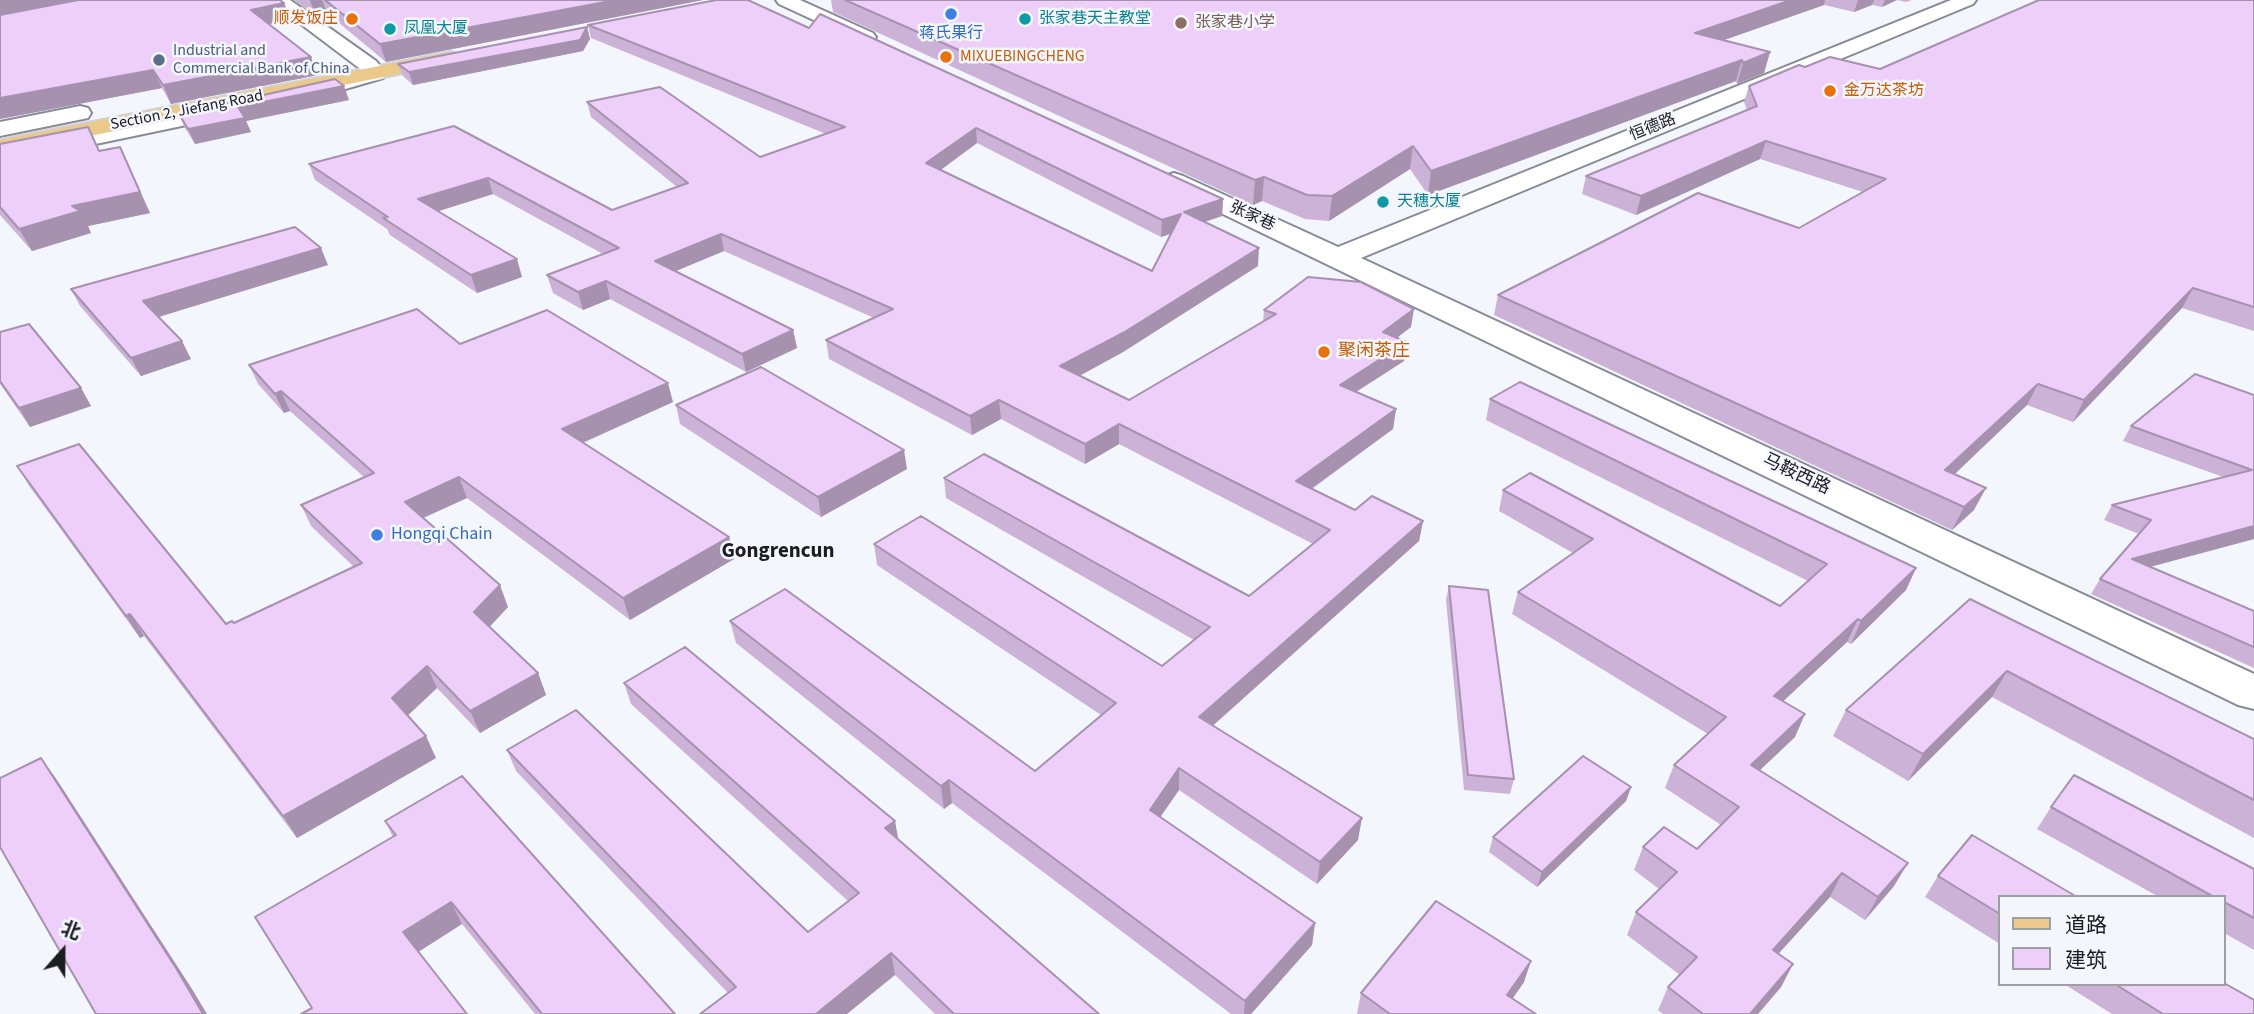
<!DOCTYPE html>
<html>
<head>
<meta charset="utf-8">
<style>
	body { margin:0 }
	#map { position:relative; width:2254px; height:1014px; overflow:hidden; background:#f4f6fd; font-family:"Source Sans 3","Noto Sans SC",sans-serif }
	canvas { display:block }
	.legend { position:absolute; left:1998px; top:895px; width:228px; height:91px; box-sizing:border-box; background:#f4f6fd; border:2px solid #9e9fa5; margin:0; padding:9px 12px; list-style:none; font-size:21px; color:#1c1d21 }
	.legend li { display:flex; align-items:center; gap:14px; height:35px }
	.legend b { width:35px; border:2px solid #9e9fa5 }
	.north { position:absolute; left:28px; top:916px; width:70px; height:70px; -webkit-text-stroke:5px #f4f6fd; paint-order:stroke; rotate:21deg; font-size:19px; font-weight:700; line-height:28px; text-align:center; color:#1c1d21 }
	.north::after { content:''; display:block; margin:auto; width:24px; height:32px; background:#1c1d21; clip-path:polygon(50% 0,100% 100%,50% 72%,0 100%) }
</style>
</head>
<body>
<div id="map">
<canvas width="2254" height="1014"></canvas>
<ul class="legend">
<li><b style="height:9px;background:#ebc98b"></b>道路</li>
<li><b style="height:19px;background:#edcffa"></b>建筑</li>
</ul>
<div class="north">北</div>
</div>
<script>
const ctx = document.querySelector('canvas').getContext('2d');
ctx.lineJoin = 'round';
function poly(rows) {
  const path = new Path2D();
  for (const r of rows) {
    path.moveTo(r[0], r[1]);
    for (let i = 2; i < r.length; i += 2) path.lineTo(r[i], r[i + 1]);
  }
  return path;
}
function stroke(path, color, width, dash) {
  ctx.strokeStyle = color;
  ctx.lineWidth = width;
  ctx.lineCap = dash ? 'butt' : 'round';
  ctx.setLineDash(dash || []);
  ctx.stroke(path);
}
function paint(path, color) {
  ctx.fillStyle = color;
  ctx.fill(path, 'evenodd');
}
function label(font, color, halo, rows, align = 'center') {
  ctx.font = font + ' "Source Sans 3","Noto Sans SC",sans-serif';
  ctx.lineWidth = 5;
  ctx.setLineDash([]);
  ctx.textBaseline = 'middle';
  ctx.strokeStyle = halo;
  ctx.fillStyle = color;
  for (const [text, x, y, turn = 0] of rows) {
    ctx.save();
    ctx.translate(x, y);
    ctx.rotate((+turn || 0) * Math.PI / 180);
    ctx.textAlign = isNaN(turn) ? turn : align;
    if (halo) ctx.strokeText(text, 0, 0);
    ctx.fillText(text, 0, 0);
    ctx.restore();
  }
}
const minor = poly([
	[269,0,290,0,376,61,387,74,383,78,342,90,326,90,323,85,326,80,363,71,269,0],
	[776,0,800,0,873,33,876,37,873,41,866,43,859,41,779,4,776,0],
	[1951,0,1976,0,1973,4,1361,258,2254,674,2254,709,2238,705,1165,186,1161,181,1165,176,1174,173,1183,176,1338,247,1951,0],
	[231,102,239,104,242,109,239,114,0,164,0,150,231,102],
	[80,106,88,108,91,113,88,118,0,136,0,122,80,106]
]);
const major = poly([
	[451,52,458,54,461,58,458,62,0,154,0,140,451,52]
]);
const wall = poly([
	[294,0,703,0,386,62,327,13,315,15],
	[831,0,1912,0,1906,2,1897,0,1882,7,1872,5,1854,12,1824,5,1724,40,1770,52,1764,73,1737,84,1736,81,1428,195,1410,169,1329,221,1305,219,1262,201,1253,205,833,12],
	[2254,0,2254,331,2182,308,2073,422,2027,405,1954,474,1974,510,1952,530,1494,315,1498,295,1799,228,1863,192,1760,159,1636,215,1582,194,1586,176,1747,110,1744,102,1749,86,1805,67,1880,69],
	[284,3,291,20,269,24,318,75,171,104,162,88,0,119],
	[588,25,809,28,1223,199,1222,216,1204,222,1258,266,1123,352,1079,376,1129,400,1263,322,1264,310,1411,327,1397,338,1404,361,1356,392,1396,409,1393,429,1312,489,1355,510,1423,521,1419,541,1213,725,1358,840,1317,884,1179,790,1160,817,1315,923,1312,945,1251,1014,1231,1014,952,803,944,809,736,643,730,621,1035,771,1101,715,877,565,874,544,1162,666,1194,640,946,498,944,478,1249,596,1313,544,1119,444,1085,464,1001,419,972,435,829,359,826,340,874,318,724,251,676,271,793,330,797,348,746,372,610,299,583,310,553,293,547,275,603,254,493,194,438,211,522,277,477,293,390,235,387,229,315,180,309,164,454,126,612,210,677,187,591,117,587,102,760,157,826,134,591,38],
	[977,143,1161,237,1171,234,1152,271,941,170],
	[587,27,590,39,583,51,413,85,403,76,398,64],
	[349,100,246,121,251,132,195,144,185,128,179,114],
	[0,144,100,150,120,147,150,213,88,226,91,233,32,251,0,215],
	[328,265,158,317,191,359,141,376,80,306,71,289],
	[0,332,81,388,91,406,30,427,0,384],
	[460,344,673,402,583,443,729,537,734,559,630,620,467,498,423,518,508,607,489,627,538,673,546,695,480,733,437,688,408,715,436,758,297,838,144,636,140,638,30,487,17,466,226,624,234,623,354,567,311,526,301,505,365,478,290,411,284,413,258,384,249,365],
	[2254,395,2254,539,2150,567,2254,611,2254,668,2091,594,2100,579,2139,534,2104,520,2112,505,2223,477,2123,441,2131,426],
	[1490,399,1916,568,1906,590,1851,644,1847,642,1783,701,1795,737,1759,771,1894,886,1865,920,1830,897,1778,954,1793,964,1781,987,1758,1014,1663,1014,1658,1010,1668,987,1680,975,1627,935,1636,912,1659,889,1634,870,1643,847,1697,849,1721,825,1665,788,1674,765,1708,734,1512,614,1518,592,1573,553,1499,511,1503,490,1780,606,1808,581,1486,420],
	[676,405,907,469,821,517,680,424],
	[1449,586,1514,779,1510,794,1464,790,1446,600],
	[1970,599,2254,739,2254,838,1992,697,1908,781,1833,736,1846,710],
	[624,683,898,839,1099,1014,935,1014,895,975,728,993,516,771,507,750,808,932,848,901,631,704],
	[1631,787,1626,801,1537,887,1489,852,1493,837],
	[2051,807,2254,869,2254,950,2224,933,2224,897,2159,897,2037,829],
	[385,821,675,1014,535,1014,462,924,418,952,312,1008,393,837],
	[1938,876,2000,897,2000,944,1925,897],
	[1524,982,1512,999,1536,1014,1357,1014,1361,993],
	[2064,984,2224,984,2254,1014,2112,1014]
]);
const shadedWall = poly([
	[0,0,86,0,0,16],
	[310,0,322,0,327,13,315,15],
	[616,0,703,0,386,62,380,44],
	[1791,0,1825,0,1824,5,1690,52,1695,33],
	[1858,0,1874,0,1872,5,1854,12],
	[1885,0,1897,0,1882,7],
	[284,3,291,20,258,26,251,10],
	[587,27,590,39,583,51,413,85,409,72],
	[1770,52,1764,73,1737,84,1743,63],
	[311,57,318,75,171,104,163,85],
	[1742,60,1736,81,1428,195,1431,171],
	[153,70,162,88,0,119,0,98],
	[344,86,349,100,246,121,251,132,195,144,188,129,238,107],
	[976,128,977,143,928,179,926,163],
	[1766,141,1760,159,1636,215,1641,196],
	[1413,146,1410,169,1329,221,1332,196],
	[120,147,150,213,88,226,91,233,32,251,19,229,72,206],
	[1264,177,1262,201,1253,205,1255,180],
	[488,178,493,194,423,216,418,199],
	[1223,199,1222,216,1184,229,1184,212],
	[1181,214,1181,230,1161,237,1162,220],
	[721,234,724,251,659,278,655,261],
	[321,248,328,265,152,319,143,301],
	[1259,248,1258,266,1123,352,1061,386,1060,366],
	[517,259,522,277,477,293,471,275],
	[606,281,610,299,583,310,578,292],
	[2193,288,2182,308,2073,422,2084,400],
	[1414,309,1411,327,1380,350,1383,332],
	[793,330,797,348,746,372,742,354],
	[182,341,191,359,141,376,131,358],
	[1407,342,1404,361,1337,404,1340,385],
	[668,383,673,402,568,449,562,429],
	[2038,384,2027,405,1935,493,1945,470],
	[81,388,91,406,30,427,19,408],
	[281,391,290,411,284,413,275,394],
	[999,400,1001,419,972,435,970,416],
	[1396,409,1393,429,1294,501,1296,481],
	[1119,424,1119,444,1085,464,1085,444],
	[904,450,907,469,821,517,818,497],
	[459,477,467,498,414,522,405,502],
	[1986,488,1974,510,1952,530,1964,507],
	[1423,521,1419,541,1198,739,1199,717],
	[2254,526,2254,539,2123,574,2132,559],
	[729,537,734,559,630,620,623,598],
	[1916,568,1906,590,1851,644,1861,621],
	[500,585,508,607,483,634,474,612],
	[130,614,144,636,140,638,126,616],
	[1858,619,1847,642,1764,719,1774,696],
	[427,666,437,688,403,720,392,698],
	[2007,671,1992,697,1908,781,1923,754],
	[538,673,546,695,480,733,470,711],
	[1805,714,1795,737,1741,788,1751,765],
	[426,736,436,758,297,838,283,816],
	[41,758,57,780,192,989,207,1014,203,1014],
	[1179,768,1179,790,1150,832,1150,810],
	[949,780,952,803,944,809,941,786],
	[1631,787,1626,801,1537,887,1542,872],
	[1362,818,1358,840,1317,884,1320,862],
	[895,821,899,843,885,828],
	[1908,863,1894,886,1865,920,1878,897],
	[1842,873,1830,897,1761,973,1773,950],
	[451,902,462,924,415,954,403,932],
	[1315,923,1312,945,1251,1014,1244,1014,1245,1001],
	[891,953,895,975,847,1014,816,1014],
	[1531,961,1524,982,1502,1014,1507,995],
	[1793,964,1781,987,1758,1014,1750,1014]
]);
const building = poly([
	[78,0,280,0,284,3,251,10,311,57,163,85,153,70,0,98,0,15,78,0],
	[325,0,616,0,380,44,325,0],
	[716,0,748,0,809,28,820,14,1223,199,1184,212,1259,248,1123,333,1060,366,1129,400,1276,314,1264,310,1308,277,1361,282,1414,309,1383,332,1407,342,1340,385,1396,409,1296,481,1355,510,1372,496,1423,521,1199,717,1362,818,1320,862,1179,768,1150,810,1315,923,1245,1001,949,780,941,786,730,621,785,589,1035,771,1116,703,874,544,921,516,1162,666,1210,627,944,478,984,454,1249,596,1330,530,1119,424,1085,444,999,400,970,416,826,340,893,309,721,234,655,261,793,330,742,354,606,281,578,292,547,275,619,248,488,178,418,199,517,259,471,275,383,218,388,217,309,164,454,126,612,210,688,183,587,102,660,87,760,157,845,127,588,25,716,0],
	[976,128,1162,220,1181,214,1152,271,926,163,976,128],
	[845,0,1791,0,1695,33,1770,52,1743,63,1742,60,1431,171,1413,146,1332,196,1307,195,1264,177,1255,180,845,0],
	[2039,0,2254,0,2254,307,2193,288,2084,400,2038,384,1945,470,1986,488,1964,507,1498,295,1698,193,1799,228,1886,179,1766,141,1641,196,1586,176,1757,106,1749,86,1799,65,1805,67,1830,57,1880,69,2039,0],
	[587,27,580,40,409,72,398,64,587,27],
	[335,79,344,86,238,107,245,118,188,129,179,114,335,79],
	[88,127,99,151,120,147,140,192,72,206,80,211,19,229,0,207,0,144,88,127],
	[295,227,321,248,143,301,182,341,131,358,71,289,295,227],
	[417,309,460,344,547,310,668,383,562,429,729,537,623,598,459,477,405,502,500,585,474,612,538,673,470,711,427,666,392,698,426,736,283,816,130,614,126,616,17,466,79,444,226,624,232,621,234,623,362,563,301,505,374,473,281,391,275,394,249,365,417,309],
	[29,324,81,388,19,408,0,381,0,332,29,324],
	[761,367,904,450,818,497,676,405,761,367],
	[2195,374,2254,395,2254,526,2132,559,2254,611,2254,647,2100,579,2151,520,2112,505,2252,470,2131,426,2195,374],
	[1520,382,1916,568,1861,621,1858,619,1774,696,1805,714,1751,765,1908,863,1878,897,1842,873,1773,950,1793,964,1750,1014,1703,1014,1668,987,1697,957,1636,912,1677,872,1643,847,1664,827,1697,849,1739,807,1674,765,1726,717,1518,592,1593,539,1503,490,1530,473,1780,606,1827,564,1490,399,1520,382],
	[1449,586,1488,590,1514,779,1468,775,1449,586],
	[1970,599,2254,739,2254,800,2007,671,1923,754,1846,710,1970,599],
	[685,647,895,821,885,828,1099,1014,954,1014,891,953,816,1014,700,1014,736,987,507,750,576,710,808,932,859,893,624,683,685,647],
	[1583,756,1631,787,1542,872,1493,837,1583,756],
	[41,758,176,968,203,1014,96,1014,0,847,0,778,41,758],
	[2074,775,2254,869,2254,918,2224,902,2224,897,2214,897,2051,807,2074,775],
	[462,776,675,1014,542,1014,451,902,403,932,467,1014,301,1014,312,1008,255,917,396,835,385,821,462,776],
	[1972,835,2077,897,2000,897,2000,914,1938,876,1972,835],
	[1436,901,1531,961,1507,995,1536,1014,1390,1014,1361,993,1436,901],
	[2224,983,2254,1000,2254,1014,2163,1014,2115,984,2224,984,2224,983]
]);
const markers = [
	[951,14,7,"#3f7fe0"],
	[352,19,7,"#e8710a"],
	[1025,19,7,"#0f9aa8"],
	[1181,23,7,"#8d6e63"],
	[390,29,7,"#0f9aa8"],
	[946,57,7,"#e8710a"],
	[159,60,7,"#5c6f8a"],
	[1830,91,7,"#e8710a"],
	[1383,202,7,"#0f9aa8"],
	[1324,352,7,"#e8710a"],
	[377,535,7,"#3f7fe0"]
];
const farFoodnames = [
	["顺发饭庄",338,19,"right"],
	["MIXUEBINGCHENG",960,57],
	["金万达茶坊",1844,91]
];
const farCulturenames = [
	["张家巷天主教堂",1039,19],
	["凤凰大厦",404,29],
	["天穗大厦",1397,202]
];
const farEducationnames = [
	["张家巷小学",1195,23]
];
const farShopnames = [
	["蒋氏果行",951,34]
];
const farServicenames = [
	["Industrial and",173,51],
	["Commercial Bank of China",173,69]
];
const farStreetnames = [
	["Section 2, Jiefang Road",187,111,-11],
	["恒德路",1653,128,-22],
	["张家巷",1252,217,25]
];
const foodNames = [
	["聚闲茶庄",1338,352]
];
const streetNames = [
	["马鞍西路",1796,475,25]
];
const shopNames = [
	["Hongqi Chain",391,535]
];
const quarterNames = [
	["Gongrencun",778,552]
];
stroke(minor, '#888b95', 4);
stroke(major, '#d2d2d3', 4);
paint(minor, '#fff');
paint(major, '#ebc98b');
paint(wall, '#ccb2d7');
paint(shadedWall, '#a691af');
paint(building, '#edcffa');
stroke(building, '#a691af', 2);
for (const [x, y, r, color] of markers) {
  const dot = new Path2D();
  dot.arc(x, y, r, 0, 2 * Math.PI);
  ctx.fillStyle = color;
  ctx.fill(dot);
  stroke(dot, '#f4f6fd', 2.5);
}
label('16px', '#c56008', '#f4f6fd', farFoodnames, 'left');
label('16px', '#0d838f', '#f4f6fd', farCulturenames, 'left');
label('16px', '#785e54', '#f4f6fd', farEducationnames, 'left');
label('16px', '#366cbe', '#f4f6fd', farShopnames);
label('16px', '#4e5e75', '#f4f6fd', farServicenames, 'left');
label('16px', '#1c1d21', '#f4f6fd', farStreetnames);
label('18px', '#c56008', '#f4f6fd', foodNames, 'left');
label('18px', '#1c1d21', '#f4f6fd', streetNames);
label('18px', '#366cbe', '#f4f6fd', shopNames, 'left');
label('bold 21px', '#1c1d21', '#f4f6fd', quarterNames);
</script>
</body>
</html>
